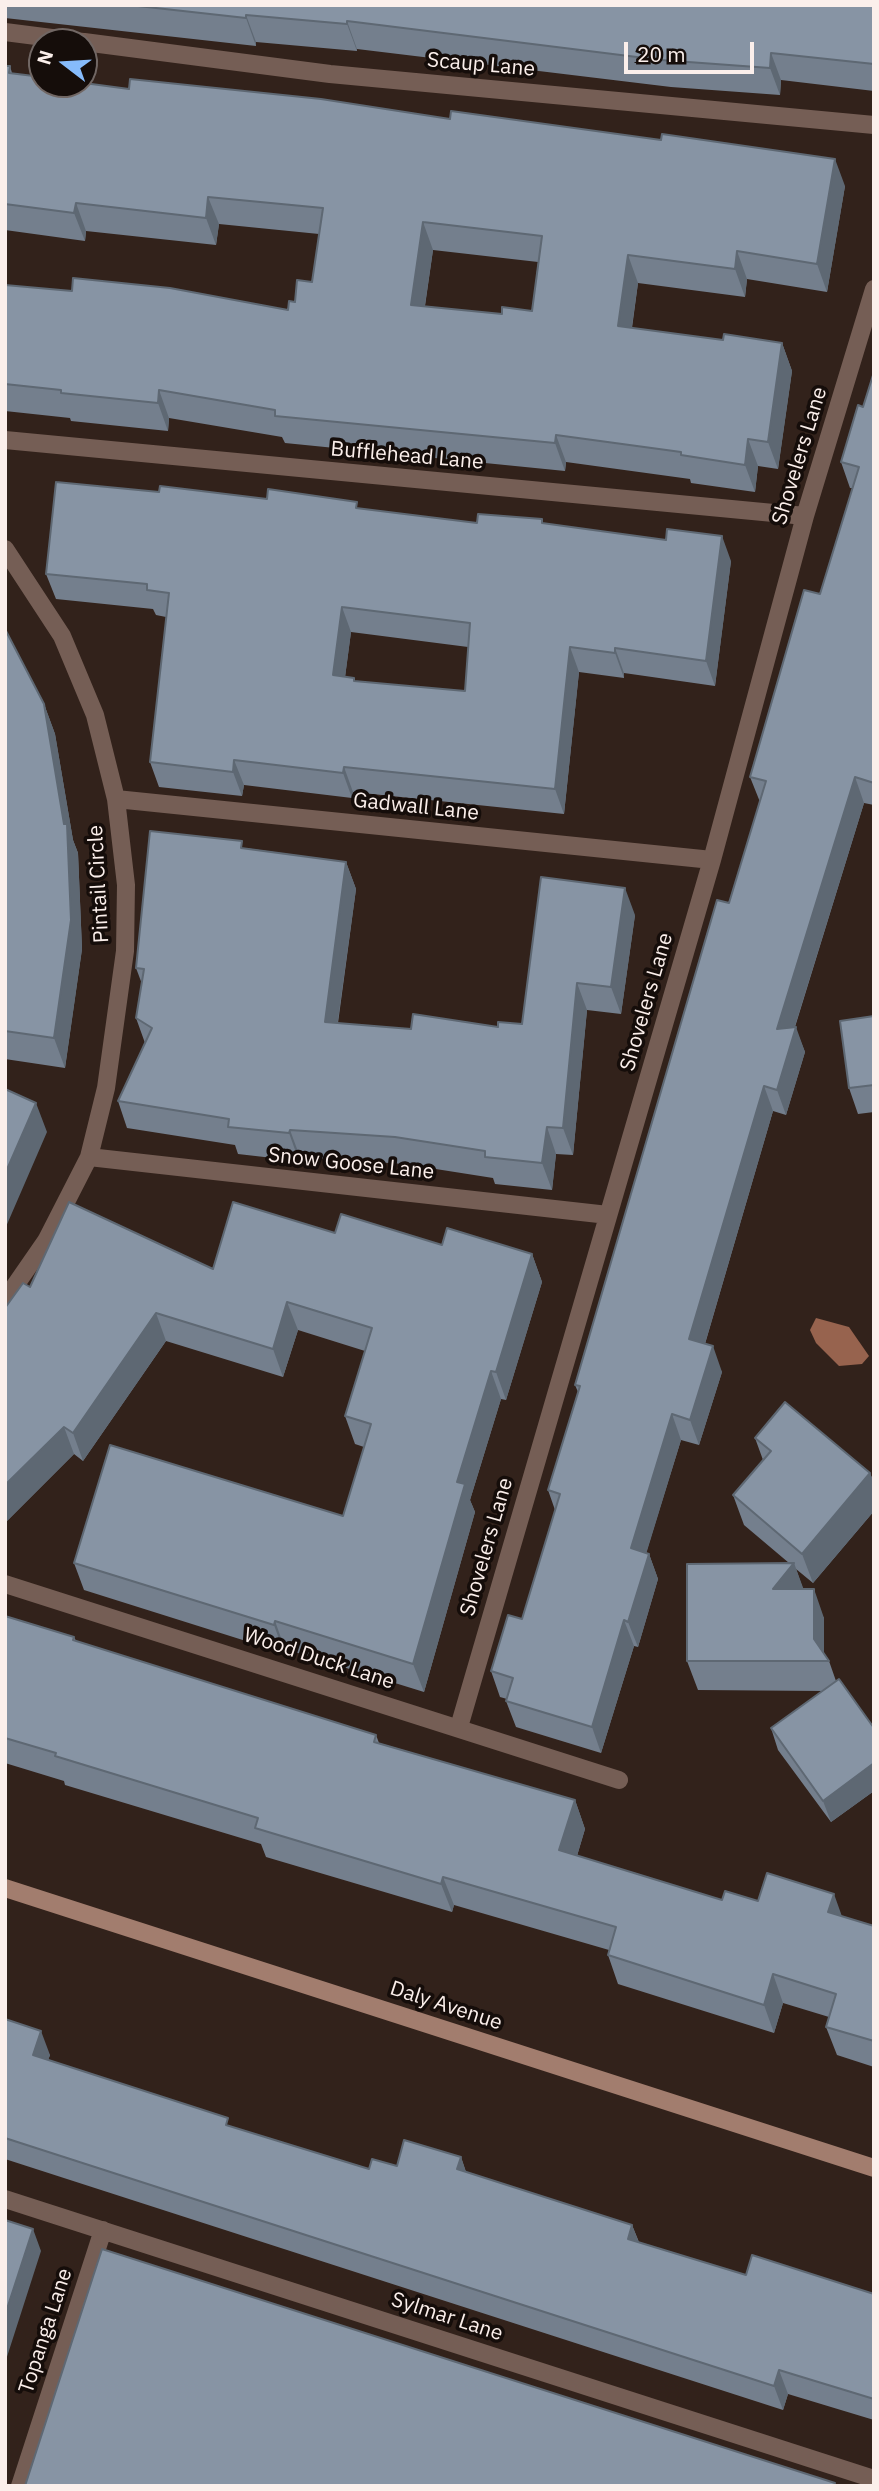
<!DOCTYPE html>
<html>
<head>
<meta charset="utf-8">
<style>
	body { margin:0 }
	#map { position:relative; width:879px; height:2491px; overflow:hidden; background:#32221b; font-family:"IBM Plex Sans",sans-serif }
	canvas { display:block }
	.frame { position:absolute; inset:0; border:7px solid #fbefeb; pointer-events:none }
	.north { position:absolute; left:28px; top:28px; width:70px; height:70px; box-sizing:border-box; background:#150d0a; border:2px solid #716764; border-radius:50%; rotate:287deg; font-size:19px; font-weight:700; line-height:28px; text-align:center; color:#fbefeb }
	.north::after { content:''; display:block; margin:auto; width:24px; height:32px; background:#86bbfb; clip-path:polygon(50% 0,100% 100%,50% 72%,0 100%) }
	.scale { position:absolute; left:624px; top:42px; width:130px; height:32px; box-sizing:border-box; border:4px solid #fbefeb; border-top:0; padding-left:9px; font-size:21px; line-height:24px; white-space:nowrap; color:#fbefeb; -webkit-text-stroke:5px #150d0a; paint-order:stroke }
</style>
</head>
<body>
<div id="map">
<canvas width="879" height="2491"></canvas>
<div class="frame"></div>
<div class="north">N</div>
<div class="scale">20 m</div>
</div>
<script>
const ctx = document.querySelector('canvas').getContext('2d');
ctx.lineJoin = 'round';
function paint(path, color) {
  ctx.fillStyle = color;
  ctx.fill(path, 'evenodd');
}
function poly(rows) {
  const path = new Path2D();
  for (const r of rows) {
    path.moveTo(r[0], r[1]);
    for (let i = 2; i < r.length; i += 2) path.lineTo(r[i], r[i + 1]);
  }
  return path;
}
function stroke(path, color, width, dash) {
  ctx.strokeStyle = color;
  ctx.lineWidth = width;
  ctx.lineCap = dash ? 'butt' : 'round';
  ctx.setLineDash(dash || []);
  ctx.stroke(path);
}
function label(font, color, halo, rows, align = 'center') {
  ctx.font = font + ' "IBM Plex Sans",sans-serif';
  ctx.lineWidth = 7;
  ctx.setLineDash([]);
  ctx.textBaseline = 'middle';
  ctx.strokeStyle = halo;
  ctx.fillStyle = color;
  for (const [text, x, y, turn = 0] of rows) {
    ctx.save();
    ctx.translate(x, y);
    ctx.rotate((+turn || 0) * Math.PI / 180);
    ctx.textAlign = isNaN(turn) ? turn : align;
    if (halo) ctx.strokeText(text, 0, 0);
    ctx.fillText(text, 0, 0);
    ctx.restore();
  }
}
const water = poly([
	[816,1318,849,1327,869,1356,862,1364,839,1366,816,1343,810,1330]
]);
const street = poly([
	[5,32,83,42],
	[84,42,330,74,874,125],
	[5,440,805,516],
	[5,549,62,636,95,715,116,799,126,885,125,951,106,1088,89,1157,46,1241,5,1300],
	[116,799,712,860],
	[89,1157,608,1215],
	[5,1584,619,1780],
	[459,1727,712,860,805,516,874,289],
	[5,2199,874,2479],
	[20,2486,103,2230]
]);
const secondary = poly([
	[5,1888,874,2168]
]);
const wall = poly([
	[5,5,874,5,874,91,781,80,780,95,671,87,357,49,357,51,256,42,256,46,5,18],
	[5,66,10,66,12,73,845,186,827,292,747,279,745,297,638,283,632,328,723,340,782,343,792,371,778,469,758,466,755,492,691,483,690,479,566,462,565,471,285,443,282,437,169,418,168,431,71,421,70,418,5,411,5,285,288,310,312,282,319,234,219,224,216,245,86,231,85,241,5,230],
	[433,250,538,262,532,311,502,314,425,306],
	[874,372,874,805,864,803,795,1027,805,1052,786,1115,773,1111,705,1344,722,1372,699,1445,681,1440,646,1553,649,1554,658,1579,638,1647,634,1646,601,1753,516,1727,506,1701,507,1699,500,1697,491,1671,522,1619,555,1510,548,1490,578,1392,575,1385,729,903,760,802,750,777,820,594,853,488,850,488,841,462,863,407],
	[159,492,267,499,477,523,544,524,731,561,715,686,624,673,624,678,579,672,564,814,353,792,352,798,244,785,242,796,159,787,150,762,166,617,156,615,153,609,56,599,46,574],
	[351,632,468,647,465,691,355,681,354,678,345,677],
	[5,629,44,704,55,734,73,840,78,853,82,949,65,1068,5,1059],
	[245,848,346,862,356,889,338,1023,411,1029,498,1027,522,1024,635,915,621,1014,587,1010,573,1155,556,1154,552,1190,495,1184,493,1178,404,1164,300,1157,299,1161,238,1154,235,1145,127,1128,118,1101,145,1043,136,1018,142,984,136,968],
	[874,1016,874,1112,858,1114,849,1088],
	[335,1233,532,1254,542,1282,506,1400,501,1399,470,1500,475,1512,424,1692,285,1649,284,1653,84,1590,74,1563,343,1516,364,1447,355,1444,345,1416,365,1351,298,1330,283,1377,166,1341,83,1461,74,1454,5,1523,30,1287,213,1269],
	[755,1438,870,1473,874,1483,874,1511,813,1583,796,1569,803,1589,824,1618,824,1655,829,1661,836,1681,874,1728,874,1791,831,1822,778,1750,771,1728,823,1691,698,1690,687,1661,789,1563,744,1525,733,1495,763,1460],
	[5,1616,74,1637,76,1641,376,1735,379,1743,575,1800,585,1829,577,1856,722,1900,758,1901,842,1917,874,1926,874,2067,837,2055,826,2027,829,2017,783,2003,774,2033,618,1984,608,1955,609,1950,454,1905,452,1912,266,1857,261,1844,65,1785,64,1781,5,1763],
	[5,2019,50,2055,48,2060,231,2127,369,2169,397,2166,461,2157,466,2172,632,2225,639,2242,746,2275,874,2294,874,2420,788,2394,783,2410,5,2159]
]);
const shadedWall = poly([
	[246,15,256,42,256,46,246,18],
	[347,21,357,49,357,51,347,24],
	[771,53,781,80,780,95,770,68],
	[835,159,845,186,827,292,817,264],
	[208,197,219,224,216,245,206,218],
	[76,203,86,231,85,241,74,213],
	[423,222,433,250,421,332,411,305],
	[737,251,747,279,745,297,735,269],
	[628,255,638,283,628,354,618,326],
	[782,343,792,371,778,469,768,442],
	[159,390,169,418,168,431,158,403],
	[556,435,566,462,565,471,555,443],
	[748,439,758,466,755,492,745,465],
	[722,536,731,561,715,686,706,661],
	[342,607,351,632,342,700,333,675],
	[570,647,579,672,564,814,555,789],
	[615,648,624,673,624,678,615,653],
	[44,704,55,734,73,840,78,853,82,949,65,1068,54,1038,64,824],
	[234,760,244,785,242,796,233,772],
	[344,767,353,792,352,798,343,773],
	[855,777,864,803,786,1055,777,1029],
	[346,862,356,889,334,1049,325,1022],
	[625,888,635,915,621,1014,611,987],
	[577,983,587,1010,573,1155,563,1128],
	[796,1027,805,1052,786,1115,777,1090],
	[764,1086,773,1111,699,1364,689,1339],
	[36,1103,47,1132,5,1229,5,1174],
	[547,1127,556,1154,552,1190,542,1163],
	[290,1130,300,1157,299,1161,289,1133],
	[532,1254,542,1282,506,1400,496,1372],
	[287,1302,298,1330,283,1377,273,1349],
	[156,1313,166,1341,83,1461,73,1433],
	[713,1346,722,1372,699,1445,690,1420],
	[491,1371,501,1399,470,1500,475,1512,424,1692,413,1664,457,1482],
	[672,1414,681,1440,640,1574,631,1548],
	[64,1427,74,1454,5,1523,5,1485],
	[870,1473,874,1483,874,1511,813,1583,802,1554],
	[649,1554,658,1579,638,1647,628,1622],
	[794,1563,805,1593,773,1589],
	[814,1589,824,1618,824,1661,814,1639],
	[624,1620,634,1646,601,1753,592,1727],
	[275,1621,285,1649,284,1653,274,1625],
	[874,1763,874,1791,831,1822,823,1801],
	[575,1800,585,1829,570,1879,559,1850],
	[443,1877,454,1905,452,1912,441,1884],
	[834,1894,844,1922,828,1912],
	[773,1974,783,2003,774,2033,764,2005],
	[41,2031,50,2055,41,2079,33,2055],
	[461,2157,469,2181,457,2169],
	[632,2225,641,2248,628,2239],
	[33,2229,41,2251,5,2363,5,2315],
	[779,2370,788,2394,783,2410,774,2386]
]);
const building = poly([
	[129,5,874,5,874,64,771,53,770,68,661,60,347,21,347,24,246,15,246,18,129,5],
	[5,66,10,66,9,73,42,77,42,84,84,84,84,83,129,89,130,79,321,99,450,119,451,111,661,140,662,134,835,159,817,264,737,251,735,269,628,255,618,326,723,340,724,334,782,343,768,442,748,439,745,465,681,455,681,452,556,435,555,443,275,416,275,410,159,390,158,403,61,393,61,390,5,384,5,285,72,291,73,278,170,288,288,310,289,301,295,302,297,280,312,282,323,208,208,197,206,218,76,203,74,213,5,204,5,66],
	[423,222,542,236,532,311,502,307,502,314,411,305,423,222],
	[874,372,874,783,855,777,777,1029,796,1027,777,1090,764,1086,689,1339,713,1346,690,1420,672,1414,631,1548,649,1554,628,1622,624,1620,592,1727,506,1701,513,1678,491,1671,508,1615,522,1619,560,1494,548,1490,580,1386,575,1385,717,900,729,903,766,781,750,777,804,590,820,594,859,467,841,462,858,405,863,407,874,372],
	[56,482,159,492,160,486,267,499,268,489,357,502,356,508,477,523,478,514,542,519,542,523,666,540,667,529,722,536,706,661,615,648,615,653,570,647,555,789,344,767,343,773,234,760,233,772,150,762,169,593,147,590,147,584,46,574,56,482],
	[342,607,470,623,465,691,354,681,354,678,333,675,342,607],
	[5,629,44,704,64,824,67,824,71,920,54,1038,5,1031,5,629],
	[150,831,242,841,241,848,346,862,325,1022,411,1029,413,1014,498,1027,498,1022,522,1024,541,877,625,888,611,987,577,983,563,1128,547,1127,542,1163,485,1157,485,1151,395,1137,290,1130,289,1133,228,1127,229,1119,118,1101,152,1028,136,1018,144,969,136,968,150,831],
	[874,1016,874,1085,849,1088,840,1021,874,1016],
	[5,1089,36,1103,5,1174,5,1089],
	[69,1202,213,1269,233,1202,335,1233,341,1214,442,1245,447,1228,532,1254,496,1372,491,1371,457,1482,465,1484,413,1664,275,1621,274,1625,74,1563,110,1445,343,1516,371,1424,345,1416,372,1328,287,1302,273,1349,156,1313,73,1433,64,1427,5,1485,5,1308,23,1283,30,1287,69,1202],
	[785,1402,870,1473,802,1554,733,1495,771,1451,755,1438,785,1402],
	[794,1563,773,1589,814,1589,814,1639,829,1661,687,1661,687,1564,794,1563],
	[5,1616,74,1637,73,1640,376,1735,374,1742,575,1800,559,1850,722,1900,725,1891,758,1901,767,1873,834,1894,828,1912,874,1926,874,2041,826,2027,836,1994,773,1974,764,2005,608,1955,616,1927,443,1877,441,1884,255,1828,258,1818,55,1756,56,1753,5,1738,5,1616],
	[839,1679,874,1728,874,1763,823,1801,771,1728,839,1679],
	[5,2019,41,2031,33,2055,228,2118,226,2125,369,2169,372,2159,397,2166,404,2140,461,2157,457,2169,632,2225,628,2239,746,2275,752,2255,874,2294,874,2399,779,2370,774,2386,5,2138,5,2019],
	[5,2220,33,2229,5,2315,5,2220],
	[102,2249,835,2483,834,2486,25,2486,102,2249]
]);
const streetNames = [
	["Scaup Lane",481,65,5],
	["Bufflehead Lane",407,456,5],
	["Shovelers Lane",800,456,-73],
	["Gadwall Lane",416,807,6],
	["Pintail Circle",99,884,-93],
	["Shovelers Lane",647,1002,-74],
	["Snow Goose Lane",351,1164,6],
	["Shovelers Lane",487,1547,-74],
	["Wood Duck Lane",319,1659,18],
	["Daly Avenue",446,2006,18],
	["Sylmar Lane",447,2317,18],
	["Topanga Lane",46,2331,-72]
];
paint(water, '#97634e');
stroke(street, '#755e55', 18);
stroke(secondary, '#a27d6e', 18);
paint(wall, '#747f8d');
paint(shadedWall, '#5e6873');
paint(building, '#8794a4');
stroke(building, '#5e6873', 2);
label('21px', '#fbefeb', '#150d0a', streetNames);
</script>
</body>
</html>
